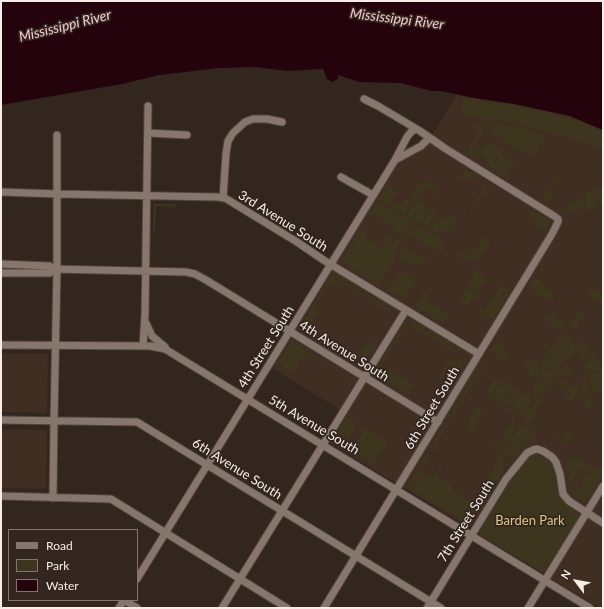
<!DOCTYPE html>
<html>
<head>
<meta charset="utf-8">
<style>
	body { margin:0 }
	#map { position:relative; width:604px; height:609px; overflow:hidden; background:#33261f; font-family:Lato,sans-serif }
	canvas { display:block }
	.frame { position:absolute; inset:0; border:2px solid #f6ede8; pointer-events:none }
	.legend { position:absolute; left:8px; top:529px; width:130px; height:72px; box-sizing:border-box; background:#33261f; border:1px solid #81766f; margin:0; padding:5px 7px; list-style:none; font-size:12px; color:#f6ede8 }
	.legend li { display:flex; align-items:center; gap:8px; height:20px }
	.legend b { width:20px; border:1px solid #81766f }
	.north { position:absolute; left:556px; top:561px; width:40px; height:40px; -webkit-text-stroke:3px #33261f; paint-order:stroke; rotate:302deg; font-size:11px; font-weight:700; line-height:16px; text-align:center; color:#f6ede8 }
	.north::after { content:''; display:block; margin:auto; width:14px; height:18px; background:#f6ede8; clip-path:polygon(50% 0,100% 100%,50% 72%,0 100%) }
</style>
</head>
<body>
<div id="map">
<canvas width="604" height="609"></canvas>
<div class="frame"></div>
<ul class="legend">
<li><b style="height:5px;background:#86766d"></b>Road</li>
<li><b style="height:11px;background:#3d351d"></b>Park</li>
<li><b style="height:11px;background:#24030c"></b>Water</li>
</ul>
<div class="north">N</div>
</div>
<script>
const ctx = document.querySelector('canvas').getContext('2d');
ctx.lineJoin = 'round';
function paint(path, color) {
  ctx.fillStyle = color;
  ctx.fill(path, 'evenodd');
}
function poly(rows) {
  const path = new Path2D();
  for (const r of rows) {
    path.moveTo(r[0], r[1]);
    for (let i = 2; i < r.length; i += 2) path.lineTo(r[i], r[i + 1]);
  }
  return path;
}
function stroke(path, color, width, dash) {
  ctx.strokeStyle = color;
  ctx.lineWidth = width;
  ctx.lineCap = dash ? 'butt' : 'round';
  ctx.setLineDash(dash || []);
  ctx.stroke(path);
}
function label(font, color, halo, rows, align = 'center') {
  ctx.font = font + ' Lato,sans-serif';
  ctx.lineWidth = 3.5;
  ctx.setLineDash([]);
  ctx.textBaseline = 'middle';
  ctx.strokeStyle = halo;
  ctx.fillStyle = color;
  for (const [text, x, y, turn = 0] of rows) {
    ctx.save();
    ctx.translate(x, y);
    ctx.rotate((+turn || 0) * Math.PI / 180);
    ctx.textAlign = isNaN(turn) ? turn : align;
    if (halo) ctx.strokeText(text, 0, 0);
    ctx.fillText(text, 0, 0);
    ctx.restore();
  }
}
const built = poly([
	[457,95,514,104,570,116,603,130,603,608,599,608,551,578,587,518,507,470,470,528,327,441,345,413,271,367,397,163,426,145],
	[1,354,48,354,47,413,1,412],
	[1,429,47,430,46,489,1,488]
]);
const green = poly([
	[463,98,509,105,560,116,580,122,603,132,603,149,566,137,508,122,461,115],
	[486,122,512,125,546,137,532,158,492,133,495,128,488,124,472,149,480,154,476,159,466,153,476,136,475,128,478,123],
	[489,141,503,150,501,154,521,166,520,168,516,166,512,166,507,174,511,177,510,180,493,170,484,157,482,151],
	[466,169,479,177,479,178,459,180],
	[556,176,558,177,557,179,562,183,560,186,553,182,549,188,555,194,548,204,541,199],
	[423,181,427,181,440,188,435,198,432,199,436,192,428,187,424,192,421,191,414,201,410,199,419,184],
	[487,183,493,187,491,189,488,186,471,214,469,212],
	[387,186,398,192,393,201,401,206,406,198,413,203,405,215,379,199],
	[601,188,603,189,603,204,600,205,592,190],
	[590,191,599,206,586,210,586,194,587,192],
	[421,193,423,194,419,201,428,207,429,209,420,224,407,216],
	[584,196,584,208,580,211,566,211,564,209,562,210],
	[377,201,412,222,405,233,401,234,395,230,391,236,390,235,395,227,374,214,373,216,369,215],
	[154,204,175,204,175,207,156,206,155,231,153,232],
	[432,209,438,213,428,229,422,225],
	[532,210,551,221,546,231,536,225,538,222,528,216],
	[440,214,449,219,452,214,458,218,453,224,455,227,439,232,433,232,430,230],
	[417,228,422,228,444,241,445,245,441,253,410,236,407,240,404,238,408,233],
	[361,229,366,234,364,237,381,248,389,236,394,240,400,238,402,239,393,253,398,257,396,258,379,285,341,260],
	[481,236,491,242,481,257,467,261,459,257,462,251,464,252,464,254,469,255,475,246,478,247,483,239,480,237],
	[403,241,406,242,404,246,429,262,422,265,413,265,401,258,400,251,398,250],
	[475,268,488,277,479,292,469,286,469,288,479,294,475,301,471,299,467,306,459,300,474,276,471,274],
	[334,271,397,309,396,311,333,273],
	[400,271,416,280,406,297,408,298,408,301,385,287,386,285,390,286],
	[332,274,392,311,390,313,386,315,388,311,337,280,334,283,331,282,319,301,317,299],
	[491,278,510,291,493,319,478,312,479,310,484,313,500,286,490,280],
	[533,278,540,280,540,283,555,293,552,302,530,289,531,282],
	[592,287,603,294,603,303,600,303,584,293,590,290],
	[430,289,432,289,425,299,452,316,446,318,443,323,415,306,424,292],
	[315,302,317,303,315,307,320,310,311,325,315,329,311,335,302,329,301,325],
	[583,310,586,312,582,319,580,318,577,323,579,325,575,331,570,327,569,324,570,321,573,321,576,319,575,314,576,312],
	[552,314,554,314,556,318,564,323,566,329,561,329,546,320],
	[409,316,472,354,471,357,408,318],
	[407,319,406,323,407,324,382,365,380,366,376,375,373,374],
	[413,323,457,350,454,352,410,326],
	[561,331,564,334,544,367,540,365],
	[564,336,571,336,576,353,568,360,561,364,561,366,563,367,569,365,571,374,559,376,545,368],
	[573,338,589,348,590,352,583,362,582,363,577,352],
	[377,340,378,341,362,366,350,359,354,352,360,355,369,341,374,344],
	[498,340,507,347,504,352,511,356,507,362,493,354,491,349],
	[291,342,310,353,353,380,345,383,348,378,309,355,305,359,302,358,293,373,287,370,284,369,285,366,279,362],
	[595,353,602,370,589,371,585,368,585,366,592,354],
	[450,359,456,361,458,359,463,361,455,381,454,379,458,368,456,366,454,367,448,365,442,379,439,377],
	[527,359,543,368,536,379,527,374,530,369,523,365,522,363],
	[477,364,480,364,446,419,445,418],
	[481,365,487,368,486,370,482,369,451,421,448,419],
	[386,368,415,385,408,395,379,377],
	[544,369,545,369,556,377,538,380],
	[603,372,603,393,594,394,593,392,587,373],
	[583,374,585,374,590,394,588,394,581,390],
	[497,376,525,393,510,393,510,390,507,391],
	[495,377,505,391,504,394,485,394],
	[560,378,567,383,565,387,556,382,551,389,550,388,533,415,535,417,530,425,539,431,533,430,524,418,535,401,556,379],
	[554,379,541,393,534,394,539,395,534,399,532,390,537,382],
	[569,384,579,390,571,403,562,397],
	[580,391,591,398,592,404,587,411,583,409,587,400,578,395],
	[484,395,507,395,515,408],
	[509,395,532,395,531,403,523,417],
	[478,405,483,408,473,434,465,429,467,426,466,425],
	[509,407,515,410,515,427,512,435,500,450,490,444,491,442,501,445,514,413,507,410],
	[347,416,358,423,344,446,333,439],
	[523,420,531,431,537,433,533,438,532,437,530,437,531,439,527,442,510,442,523,423],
	[446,422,449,423,434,448,437,450,436,451,430,448],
	[555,427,556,435,562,439,568,431,573,435,568,443,565,443,555,438,554,429],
	[365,428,388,441,374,464,352,450],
	[526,443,513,458,502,451,508,444],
	[536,452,549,459,553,463,556,471,561,498,565,503,580,514,580,517,546,571,543,573,480,535,478,532,511,477,530,454],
	[427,453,433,458,429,458,421,470,424,473,408,485],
	[499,454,503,457,504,469,483,503,478,501,485,482,498,461,495,459],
	[576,457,586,463,580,471,576,474,580,472,580,478,575,475,570,484,575,487,573,492,572,493,565,465],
	[586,463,599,471,603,465,603,474,585,503,572,494,574,493,576,487,581,490,583,488,581,486,584,482,581,479,584,474,586,475,589,471,584,468,582,472,583,474,581,472],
	[441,464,443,466,437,476,453,485,451,491,464,496,464,498,482,504,469,525,407,487,423,476,427,478,429,476,432,477,435,474,437,475,439,471,437,470]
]);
const water = poly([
	[1,1,603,1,603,130,570,116,514,104,474,98,441,91,431,91,401,83,359,82,338,75,338,79,332,82,327,79,323,69,319,69,287,71,256,67,219,68,159,75,122,84,1,105]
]);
const minor = poly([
	[148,133,187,135],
	[395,160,421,146,429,138],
	[341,177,373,195],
	[1,192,58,194,217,197,225,198,297,242,325,261,479,354],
	[223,198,226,154,228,141,233,133,245,122,253,119,267,119,282,122],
	[1,264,50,266,53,269,50,273,1,273],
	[53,269,186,272,195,274,206,280,438,422],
	[146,323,152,336,165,347],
	[1,345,150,346,165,349,590,608],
	[143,346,145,315,148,106],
	[1,420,137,422,441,608],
	[1,496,111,499,287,608],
	[53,498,54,421,57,269,57,135],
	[137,579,395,160,407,137,411,132,416,129],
	[124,600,137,608],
	[119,608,124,600],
	[222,608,406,310],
	[324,608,552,234,558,222,558,219,554,216,446,149,420,131,378,106,364,99],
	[427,608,506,479,527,453,533,450,537,449,543,451,552,457,556,462,560,474,563,494,569,501,603,523],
	[528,608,603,486]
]);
const streetNames = [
	["3rd Avenue South",283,221,32],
	["4th Street South",266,347,-58],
	["4th Avenue South",344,351,32],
	["6th Street South",432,408,-59],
	["5th Avenue South",314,425,31],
	["6th Avenue South",237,469,32],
	["7th Street South",466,521,-58]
];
const parkNames = [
	["Barden Park",530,521]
];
const waterNames = [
	["Mississippi River",397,19,7],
	["Mississippi River",65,26,-14]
];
paint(built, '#412e23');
paint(green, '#3d351d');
paint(water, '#24030c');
stroke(minor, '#4f443e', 9);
stroke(minor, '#86766d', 7);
label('13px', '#f6ede8', '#33261f', streetNames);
label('13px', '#dcc683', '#33261f', parkNames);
label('italic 14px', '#f7c8d0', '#33261f', waterNames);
</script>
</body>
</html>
